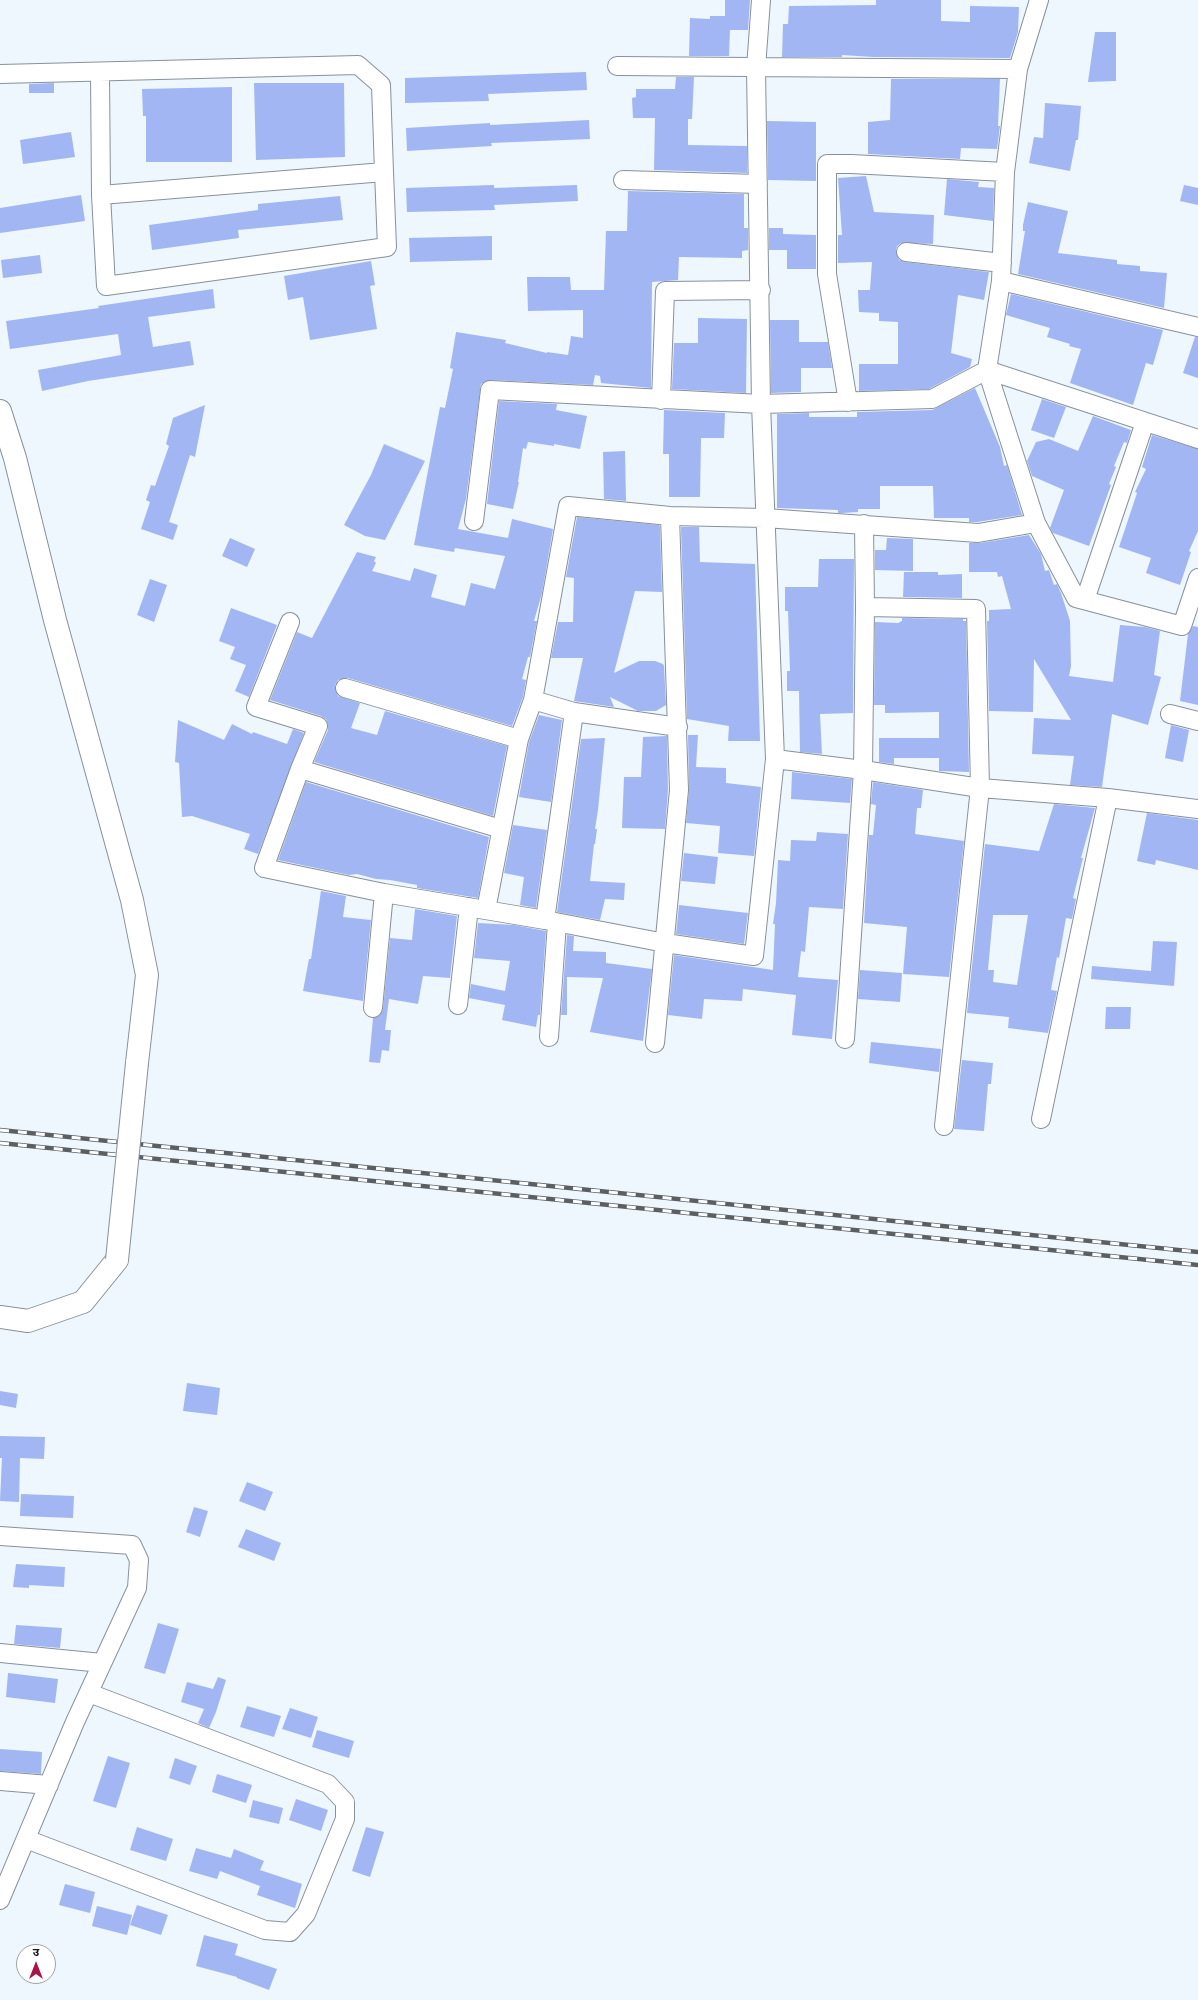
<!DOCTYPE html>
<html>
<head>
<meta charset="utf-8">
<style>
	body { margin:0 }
	#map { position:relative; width:1198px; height:2000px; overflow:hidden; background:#eef6fe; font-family:Rubik,"Noto Sans Devanagari",sans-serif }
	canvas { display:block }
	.north { position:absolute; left:16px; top:1944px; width:40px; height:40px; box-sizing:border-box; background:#fff; border:1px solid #a0a1a2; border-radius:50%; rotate:0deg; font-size:11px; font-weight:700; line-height:16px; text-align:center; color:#111417 }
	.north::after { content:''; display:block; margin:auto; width:14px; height:18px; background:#a91345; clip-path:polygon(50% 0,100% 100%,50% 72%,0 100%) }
</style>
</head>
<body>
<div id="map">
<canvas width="1198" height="2000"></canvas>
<div class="north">उ</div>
</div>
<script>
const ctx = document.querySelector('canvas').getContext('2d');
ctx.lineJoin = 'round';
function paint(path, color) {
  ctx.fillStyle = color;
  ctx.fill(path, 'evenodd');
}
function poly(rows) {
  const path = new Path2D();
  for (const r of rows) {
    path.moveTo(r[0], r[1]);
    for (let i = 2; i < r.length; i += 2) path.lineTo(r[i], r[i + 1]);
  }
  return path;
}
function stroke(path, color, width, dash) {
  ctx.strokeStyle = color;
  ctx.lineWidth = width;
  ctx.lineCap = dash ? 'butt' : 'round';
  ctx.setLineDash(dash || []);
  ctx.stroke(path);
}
const building = poly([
	[725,0,750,0,748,30,730,30,729,56,689,56,690,18,710,19,710,16,725,16],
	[876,0,941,0,941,21,970,22,970,6,1019,7,1018,32,1010,58,873,57,842,55,842,57,782,57,783,24,788,24,789,6,876,5],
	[1095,32,1116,32,1116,81,1088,82],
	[586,72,587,90,488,94,489,101,405,103,405,78],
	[676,77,694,77,692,119,688,119,688,145,747,146,747,173,654,170,655,118,633,118,632,98,636,97,636,89,675,89],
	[891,79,1000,79,998,126,1000,126,997,149,961,148,960,159,868,154,868,122,890,120],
	[54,83,54,93,29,93,29,84],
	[254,83,344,83,345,157,256,160],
	[232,87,232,162,146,162,146,116,143,116,142,89],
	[1045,103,1081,106,1078,140,1076,140,1070,171,1029,163,1034,137,1043,138],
	[589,120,590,139,491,143,492,146,407,151,406,128,490,123,490,125],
	[767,121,816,122,816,181,768,180],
	[71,132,75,157,23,164,20,140],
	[866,176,874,212,934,215,933,244,901,243,897,246,896,251,899,260,905,262,989,272,984,300,958,295,951,353,972,359,970,367,929,389,859,391,859,364,898,364,898,322,879,321,879,313,859,312,858,290,870,290,872,262,838,263,838,235,842,235,838,178],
	[947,179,979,182,978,187,994,188,993,221,944,215],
	[494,185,494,188,577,185,578,201,494,205,495,210,407,212,406,188],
	[1184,185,1198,188,1198,205,1180,201],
	[628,191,744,194,744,228,748,228,748,250,742,251,742,258,679,257,678,280,652,282,651,388,601,383,600,376,595,375,593,385,491,380,481,384,466,499,458,529,508,538,512,519,553,529,542,593,534,621,537,621,530,657,528,657,522,679,526,680,523,697,512,726,348,678,338,680,335,685,338,696,360,703,351,728,377,735,385,711,507,746,493,816,314,762,328,730,328,725,326,719,321,716,270,700,297,632,312,638,357,552,376,557,374,561,376,563,372,571,410,581,414,568,437,575,431,597,465,606,471,583,495,589,505,556,455,548,454,552,414,545,440,407,445,408,453,369,450,368,456,332,506,340,505,343,547,353,547,352,568,355,571,336,583,338,583,310,528,311,527,277,570,277,571,290,604,290,606,231,627,231],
	[81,195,85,221,0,233,0,208],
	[340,196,343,220,238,230,239,238,152,250,149,225,258,210,258,204],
	[1028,202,1068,211,1058,253,1117,260,1117,264,1140,266,1140,271,1167,273,1164,308,1018,274,1025,231,1023,231,1023,225],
	[769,228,783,228,783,234,816,235,816,269,787,269,787,250,769,250],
	[492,236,492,260,410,262,409,238],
	[40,255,42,273,3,278,1,260],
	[371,261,375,285,370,286,377,329,310,340,303,297,288,300,284,276],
	[213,289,215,308,148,317,153,347,190,341,194,365,88,381,42,391,38,370,121,355,118,334,10,349,6,321,99,308,98,306],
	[1011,294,1163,330,1153,365,1146,363,1133,405,1070,383,1081,349,1069,346,1070,344,1047,337,1050,328,1006,315],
	[698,318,747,319,746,393,672,389,674,343,698,343],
	[770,320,799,320,799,342,828,342,832,368,801,368,801,392,771,393],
	[1195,337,1198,337,1198,378,1183,373],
	[975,388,1000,447,1004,466,1007,465,1022,515,977,522,969,522,969,518,934,518,933,486,880,486,880,509,858,509,858,512,842,513,838,513,838,510,777,508,777,414,809,413,809,417,857,417,857,412,932,410],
	[1042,399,1066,407,1054,438,1031,430],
	[499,401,557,404,556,410,587,416,580,449,554,444,554,446,528,442,526,449,523,448,518,482,519,482,513,509,487,504],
	[205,405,195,457,190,455,169,522,178,525,173,540,141,529,150,502,146,500,151,485,155,486,169,446,166,444,173,418],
	[664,410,725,413,724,438,701,438,700,497,669,497,669,454,663,454],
	[1093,416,1131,430,1127,443,1124,442,1114,466,1116,467,1109,484,1111,485,1089,546,1053,533,1050,528,1064,490,1032,476,1027,461,1036,442,1049,439,1078,451],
	[1152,435,1198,449,1198,531,1189,551,1191,552,1180,585,1146,573,1151,558,1119,547,1137,493,1135,492,1146,469,1142,467],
	[384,444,425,461,385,540,365,536,344,525,371,475],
	[625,451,626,501,604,499,603,452],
	[577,517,659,525,660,527,662,592,635,591,614,673,639,661,655,661,663,664,664,666,666,705,656,711,638,711,610,697,614,707,574,701,583,658,551,658,558,622,573,622,574,578,566,577],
	[681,527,699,527,700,562,755,564,760,741,728,741,729,726,687,719],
	[1029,535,1041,554,1045,571,1049,570,1054,585,1057,584,1061,593,1070,621,1071,666,1069,676,1113,682,1120,625,1145,627,1160,631,1154,675,1161,677,1148,725,1112,714,1102,787,1070,785,1074,756,1032,754,1034,718,1071,720,1034,659,1033,712,989,711,987,621,989,621,989,610,1011,609,1002,576,998,577,997,572,969,572,969,543,980,543],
	[230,538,255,549,247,567,222,556],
	[887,538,913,539,913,571,875,570,875,550,886,550],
	[819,559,854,559,853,713,820,714,822,754,800,752,799,691,787,691,787,671,790,671,788,611,785,611,785,587,818,587],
	[904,572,938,572,938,575,962,574,962,598,903,597],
	[150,579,167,585,154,622,137,615],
	[231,608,277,625,249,697,235,691,246,665,230,659,235,647,219,641],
	[902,618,963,619,963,621,966,621,969,772,939,771,939,758,894,758,894,764,879,762,879,738,939,738,939,712,885,713,885,705,874,705,875,622,898,623,902,621],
	[1193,626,1198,627,1198,705,1180,701,1188,634],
	[539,715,562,720,551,802,519,797,529,742],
	[178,720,224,740,232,724,252,734,253,732,287,744,293,729,304,733,258,854,244,849,250,834,192,816,182,817,179,763,175,762],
	[1171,725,1189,730,1183,762,1165,758],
	[688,735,698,735,696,767,726,768,726,783,761,787,754,856,718,853,720,826,686,823,689,790],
	[667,736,668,790,665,829,622,828,624,777,641,777,643,737],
	[605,738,598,810,595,829,597,829,595,844,594,844,590,881,625,883,624,900,605,899,600,920,557,912,581,739],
	[792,772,852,779,850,803,791,799],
	[306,782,489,837,478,898,417,888,417,885,390,880,376,879,357,874,349,875,278,860],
	[873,782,923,790,921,808,917,808,915,834,964,841,949,977,903,974,907,927,864,923,869,835,873,835,876,805,871,804],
	[1054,804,1095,808,1081,858,1083,858,1073,898,1076,899,1072,919,1066,918,1059,958,1057,957,1051,990,1057,991,1048,1033,1008,1028,1009,1017,967,1013,985,844,1039,851],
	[993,915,1028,915,1017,985,993,982,994,970,988,970],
	[1147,813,1198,820,1198,870,1156,860,1155,865,1137,861],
	[513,825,547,830,536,908,520,905,524,877,504,873],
	[817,832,848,834,843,909,809,907,805,952,801,951,798,977,838,980,832,1039,792,1035,796,995,743,989,742,1001,704,999,702,1019,668,1015,674,955,773,970,775,924,773,924,776,903,778,860,790,861,791,840,816,841],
	[684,853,718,857,715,884,681,881],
	[321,891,346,896,343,917,371,920,363,1001,303,991,309,959,311,959],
	[679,905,748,913,744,944,676,934],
	[415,909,457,916,450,978,423,976,418,1004,389,999,385,1030,391,1030,389,1051,382,1050,380,1063,369,1062,373,1018,381,1014,383,1009,390,938,412,940],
	[478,923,514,925,546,931,540,1015,538,1015,536,1027,502,1020,505,1005,469,998,471,984,505,991,510,961,474,958],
	[567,935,574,936,573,951,606,952,606,963,652,969,643,1041,590,1032,603,978,567,977,567,1015,561,1015],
	[1153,941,1177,942,1174,986,1091,979,1092,966,1151,971],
	[860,970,902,973,900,1002,858,999],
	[1106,1007,1131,1007,1130,1029,1105,1029],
	[871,1042,941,1049,939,1072,869,1063],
	[962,1060,993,1063,991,1084,988,1084,984,1131,954,1129],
	[187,1383,220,1388,217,1415,183,1411],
	[0,1391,18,1394,16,1408,0,1405],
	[0,1436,45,1437,44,1459,20,1458,19,1502,0,1501,2,1458,0,1458],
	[247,1482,273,1492,265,1511,239,1501],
	[21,1494,74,1496,73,1518,20,1516],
	[194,1507,208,1511,200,1537,186,1532],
	[246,1529,281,1543,274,1561,238,1547],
	[16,1564,65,1567,64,1587,29,1585,29,1588,13,1587],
	[158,1623,179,1629,165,1674,144,1668],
	[16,1625,62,1628,60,1648,14,1644],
	[8,1673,58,1679,55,1703,6,1697],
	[218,1677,226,1680,216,1712,209,1728,198,1723,204,1709,181,1702,187,1682,213,1689],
	[247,1706,281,1716,274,1737,240,1727],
	[290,1708,318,1717,311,1738,282,1729],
	[317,1730,354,1741,349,1758,312,1747],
	[0,1749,42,1752,41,1774,0,1771],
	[108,1756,130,1763,116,1808,93,1801],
	[175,1758,197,1766,190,1785,169,1778],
	[217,1774,252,1785,246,1803,212,1792],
	[296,1799,328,1810,321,1831,289,1820],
	[253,1800,283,1808,279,1824,249,1817],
	[137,1827,173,1839,166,1861,130,1850],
	[366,1827,384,1832,370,1877,352,1871],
	[196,1848,231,1858,234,1849,264,1861,260,1870,302,1884,295,1908,257,1895,260,1886,220,1871,217,1879,189,1871],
	[65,1884,95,1892,90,1913,59,1905],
	[137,1905,168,1915,161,1935,130,1925],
	[97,1906,132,1915,127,1935,92,1926],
	[204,1935,238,1944,235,1955,277,1969,269,1990,237,1978,237,1977,196,1966]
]);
const street = poly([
	[761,0,756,68,761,404,775,759,863,770,980,788,1108,798,1198,809],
	[1039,0,1018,69,1005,172,1001,281,987,370,1036,523,1076,598,1182,626,1198,578],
	[617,66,1018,69],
	[0,74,358,65,381,85,384,172,101,195,100,72],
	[623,180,758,184],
	[101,195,106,286,387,247,384,172],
	[906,252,1002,263],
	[1001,281,1198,327],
	[661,400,665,291,761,290],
	[848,402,827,274,827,164,851,164,1005,172],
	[474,521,490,390,761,404,932,399,987,370,1198,439],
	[1085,600,1145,422],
	[865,607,976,609,980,788,944,1126],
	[290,622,256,707,318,726,300,769,264,868,384,893,545,920,665,943,754,956,775,759],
	[345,688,519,739],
	[533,700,574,712,678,727],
	[1170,714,1198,721],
	[300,769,501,829],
	[486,910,519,739,533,700,568,506,670,516,765,518,978,533,1036,523],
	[545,920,574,712],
	[458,1005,469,907],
	[373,1008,384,893],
	[549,1037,557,923],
	[845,1039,863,770,865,607,864,524],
	[655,1043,679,790,670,516],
	[1041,1119,1108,798],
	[0,1536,132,1545,139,1560,137,1588,75,1722,0,1900],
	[0,1653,102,1663],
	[0,1781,49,1785],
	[26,1839,265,1930,290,1932,306,1914,345,1819,345,1802,328,1784,89,1693]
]);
const secondary = poly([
	[0,411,15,458,55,620,132,900,147,975,137,1063],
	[0,1317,28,1321,83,1302,117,1260]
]);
const rail = poly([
	[0,1130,1198,1252],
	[0,1143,1198,1265]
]);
const secondaryBridge = poly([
	[117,1260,137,1063]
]);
paint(building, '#a2b6f4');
stroke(street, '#88919a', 20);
stroke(secondary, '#88919a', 24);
stroke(street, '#fff', 18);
stroke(secondary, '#fff', 22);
stroke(rail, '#5a5f64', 4.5);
stroke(rail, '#fff', 3, [9]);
stroke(secondaryBridge, '#88919a', 24, []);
stroke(secondaryBridge, '#fff', 22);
</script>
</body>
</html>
